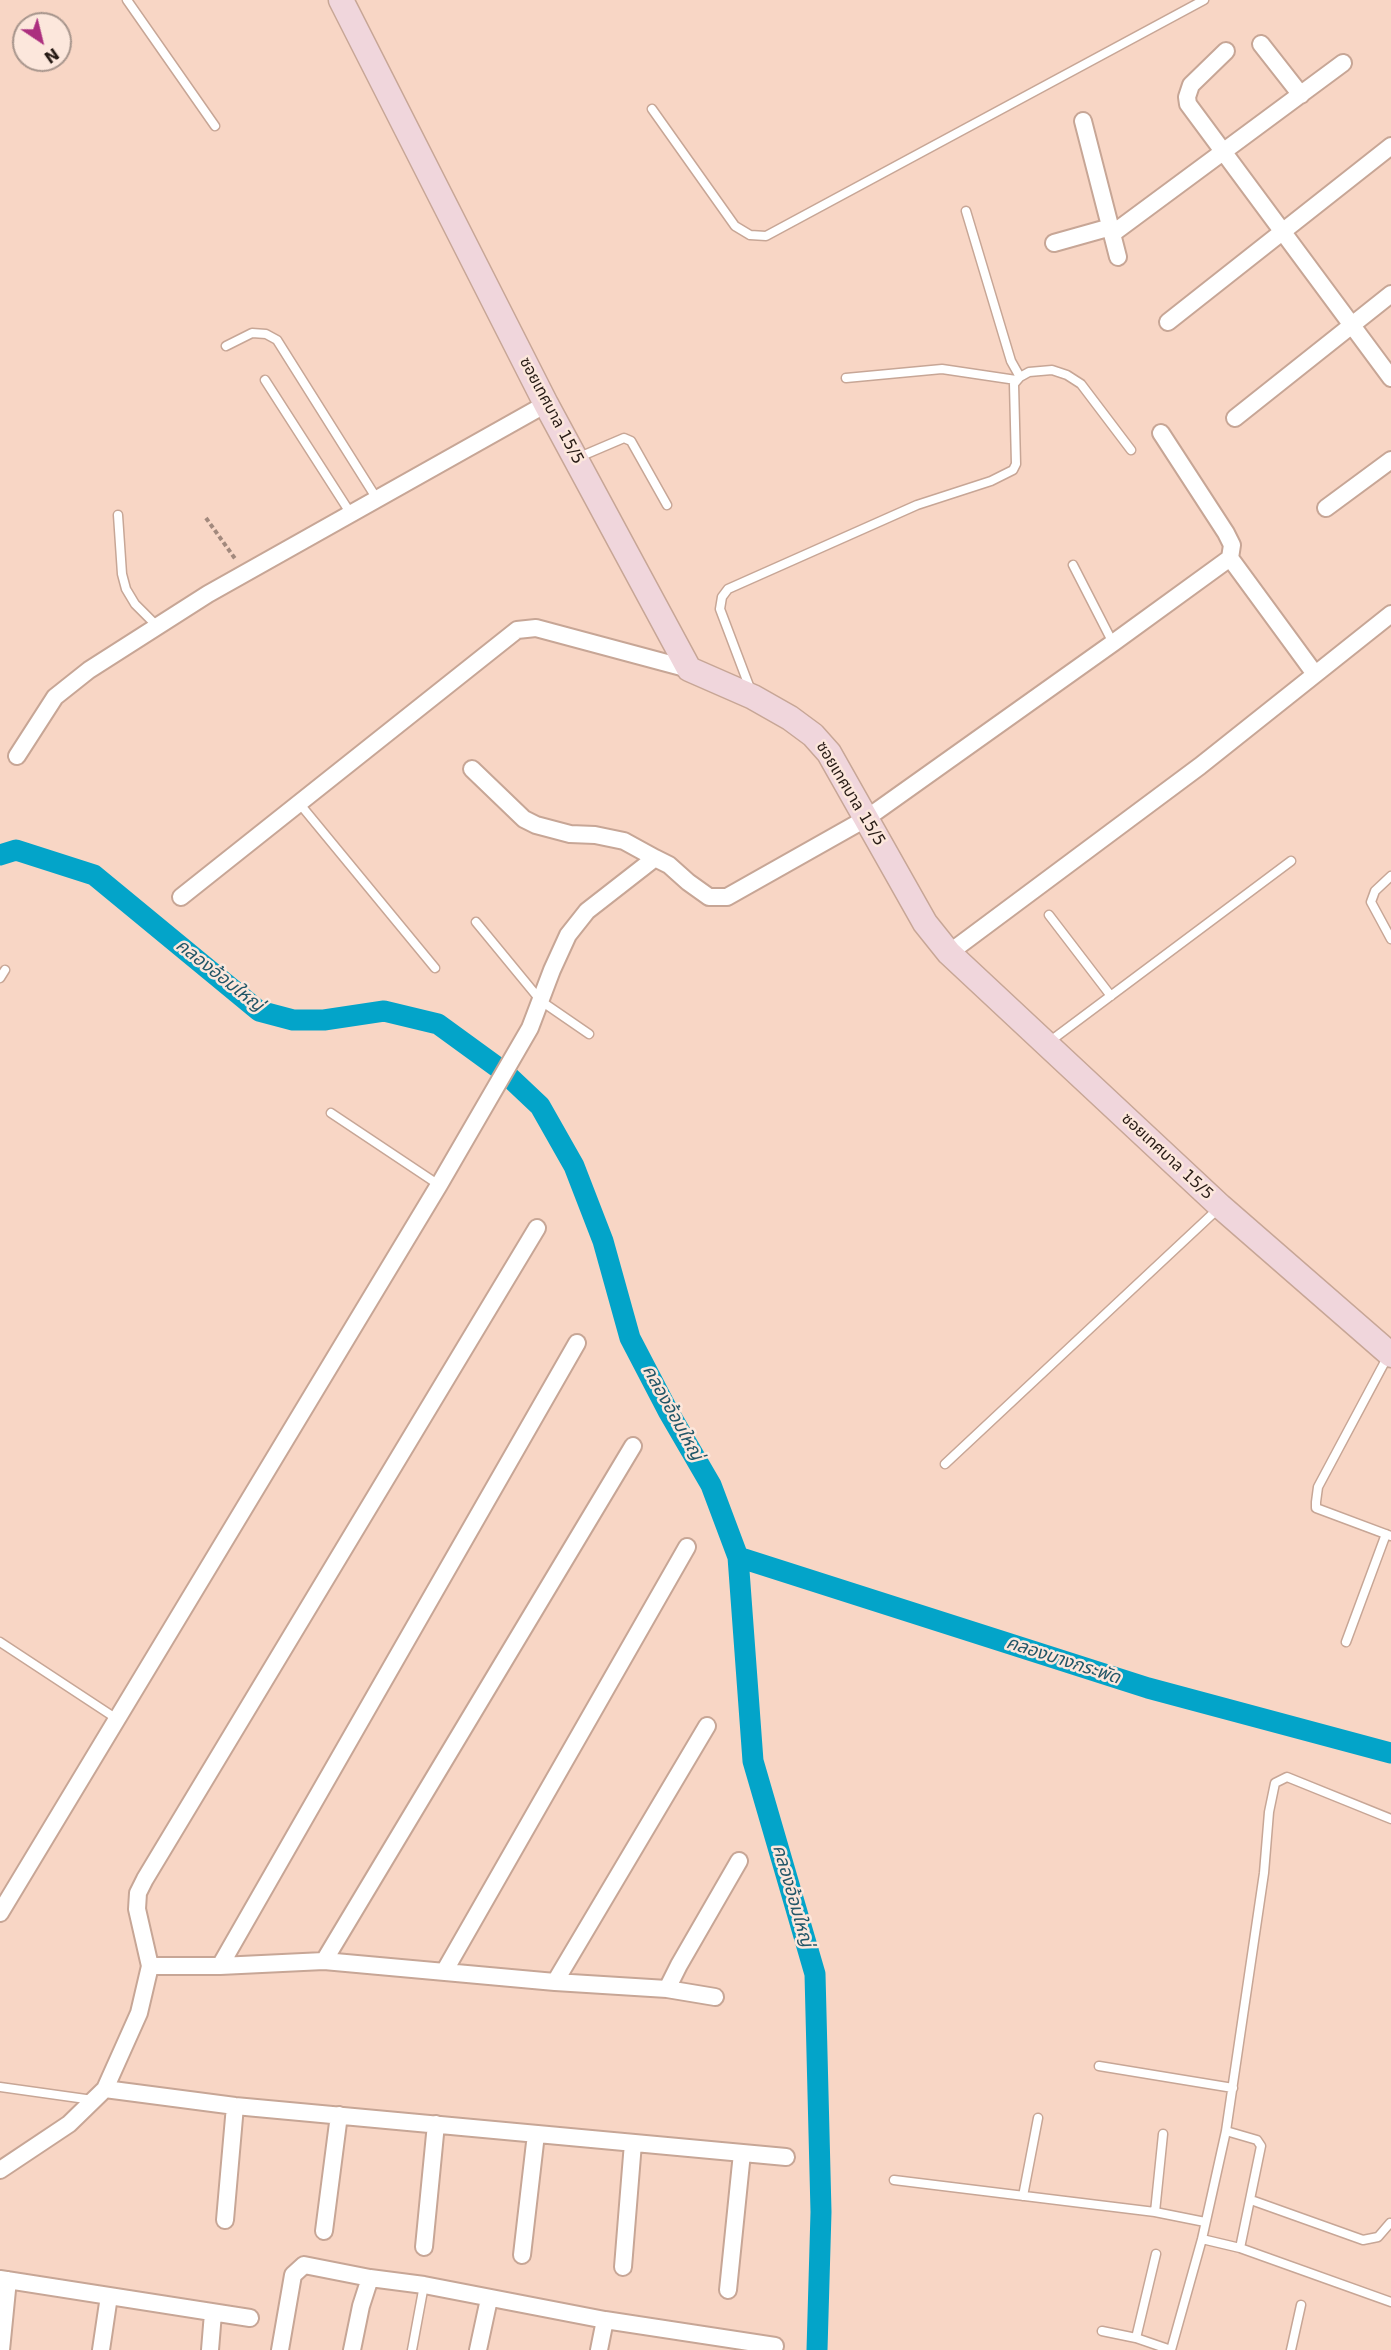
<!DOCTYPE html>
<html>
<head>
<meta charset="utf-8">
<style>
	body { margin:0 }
	#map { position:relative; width:1391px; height:2350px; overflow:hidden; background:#f8d6c5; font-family:"DejaVu Sans",sans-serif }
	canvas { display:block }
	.north { position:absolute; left:12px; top:12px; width:60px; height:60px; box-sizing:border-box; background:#fce7dc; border:2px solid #a7958c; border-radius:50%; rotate:145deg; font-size:16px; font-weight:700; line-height:24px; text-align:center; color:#271b15 }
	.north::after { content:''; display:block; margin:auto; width:21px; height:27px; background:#ac2f7f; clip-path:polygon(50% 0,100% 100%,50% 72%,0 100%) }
</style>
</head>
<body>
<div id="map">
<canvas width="1391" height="2350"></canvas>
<div class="north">N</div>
</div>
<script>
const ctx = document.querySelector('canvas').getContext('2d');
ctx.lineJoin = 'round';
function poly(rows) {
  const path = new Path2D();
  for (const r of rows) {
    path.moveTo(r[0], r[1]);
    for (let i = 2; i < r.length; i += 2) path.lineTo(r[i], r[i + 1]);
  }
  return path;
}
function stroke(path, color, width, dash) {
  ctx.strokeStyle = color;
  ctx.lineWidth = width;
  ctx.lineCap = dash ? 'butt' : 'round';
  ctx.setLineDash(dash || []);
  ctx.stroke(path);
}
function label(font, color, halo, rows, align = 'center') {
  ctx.font = font + ' "DejaVu Sans","Noto Sans Thai",sans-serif';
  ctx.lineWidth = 5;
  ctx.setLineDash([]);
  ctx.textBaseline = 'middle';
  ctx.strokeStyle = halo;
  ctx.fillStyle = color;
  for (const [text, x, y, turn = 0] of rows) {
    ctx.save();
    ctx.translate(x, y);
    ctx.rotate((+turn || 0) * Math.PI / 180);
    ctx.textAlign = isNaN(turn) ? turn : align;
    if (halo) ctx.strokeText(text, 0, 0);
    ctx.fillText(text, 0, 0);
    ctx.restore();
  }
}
const canal = poly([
	[0,855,16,850,94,875,259,1011,293,1020,324,1020,384,1011,438,1024,504,1072,540,1106,574,1166,603,1241,630,1338,668,1411,711,1485,738,1557,753,1761,815,1974,821,2212,817,2350],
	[738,1557,1148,1688,1391,1753]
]);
const path = poly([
	[206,518,236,560]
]);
const lane = poly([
	[127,0,215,126],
	[652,109,735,226,750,235,766,236,1204,0],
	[966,211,1011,361,1020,377],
	[226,346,252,333,266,334,277,340,377,499],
	[846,378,942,369,1016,380],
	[265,380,351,514],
	[577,458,624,438,631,441,667,505],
	[118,515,122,574,126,589,135,604,157,626],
	[1073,565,1113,643],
	[751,691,720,609,722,597,728,589,917,505,991,481,1013,470,1016,464,1014,384,1020,377,1029,372,1052,370,1067,375,1081,384,1131,450],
	[299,803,435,968],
	[1391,876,1375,891,1371,902,1391,939],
	[1049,915,1111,996],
	[476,922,541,1001,589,1034],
	[0,978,5,970],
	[1049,1042,1291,861],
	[331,1113,439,1185],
	[1388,1356,1318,1487,1316,1502,1316,1508,1391,1536],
	[945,1464,1220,1207],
	[0,1642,117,1719],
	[1346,1642,1386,1534],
	[1099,2066,1233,2088],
	[0,2087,93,2100],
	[1226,2131,1257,2140,1261,2146,1240,2248],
	[894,2180,1155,2212,1205,2222],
	[1023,2196,1038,2118],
	[1251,2200,1363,2240,1378,2237,1390,2223],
	[1155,2212,1163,2134],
	[1202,2239,1240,2248,1391,2302],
	[1156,2254,1136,2338,1171,2350],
	[1102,2331,1136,2338],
	[412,2350,424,2285],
	[1171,2350,1202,2239,1226,2131,1264,1873,1269,1812,1275,1783,1287,1777,1391,1819],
	[1291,2350,1301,2305]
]);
const street = poly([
	[1261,44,1301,95],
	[1226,51,1191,85,1187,97,1188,104,1391,378],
	[1083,121,1118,257],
	[1112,234,1343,63],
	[1054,243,1111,227],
	[1168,322,1391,146],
	[1235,418,1391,294],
	[1326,508,1391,460],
	[1230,558,1315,674],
	[17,756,55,697,89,670,208,594,546,404],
	[472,769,524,819,536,825,570,834,595,835,624,841,655,858],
	[181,897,517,630,536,628,689,669],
	[949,953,1200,766,1391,614],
	[0,1913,439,1185,530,1028,552,970,568,935,587,911,655,858,669,865,688,882,709,897,727,897,867,818,1113,643,1230,558,1232,545,1226,533,1161,433],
	[324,1961,633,1446],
	[150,1966,220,1966,324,1961,555,1982,667,1989,679,1965,739,1861],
	[220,1966,577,1343],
	[444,1972,687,1547],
	[555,1982,707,1726],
	[667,1989,715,1997],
	[105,2089,235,2106,786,2157],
	[0,2170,69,2124,105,2089,139,2013,150,1966,137,1909,138,1893,145,1879,537,1228],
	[225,2220,235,2106],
	[324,2231,339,2115],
	[424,2247,436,2124],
	[522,2255,536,2134],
	[623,2267,633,2143],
	[0,2279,250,2318],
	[728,2290,742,2153],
	[1,2350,8,2280],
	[101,2350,109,2296],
	[210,2350,213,2313],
	[280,2350,293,2275,304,2265,370,2278,424,2285,605,2320,775,2346],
	[352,2350,361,2306,370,2278],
	[478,2350,489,2299],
	[599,2350,605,2320]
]);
const secondary = poly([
	[341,0,546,404,689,669,753,697,790,718,813,735,829,753,925,923,949,953,1220,1206,1391,1355]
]);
const streetNames = [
	["ซอยเทศบาล 15/5",551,411,62],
	["ซอยเทศบาล 15/5",850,794,59],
	["ซอยเทศบาล 15/5",1167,1157,43]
];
const waterNames = [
	["คลองอ้อมใหญ่",219,976,38],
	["คลองอ้อมใหญ่",672,1413,61],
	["คลองบางกระพัด",1063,1661,18],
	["คลองอ้อมใหญ่",792,1896,74]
];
stroke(canal, '#03a4c9', 21);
stroke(lane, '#c7a696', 11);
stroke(street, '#c7a696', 20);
stroke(secondary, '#c7a696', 27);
stroke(path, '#a2897d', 4, [4.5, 3]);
stroke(lane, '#fff', 8);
stroke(street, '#fff', 16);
stroke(secondary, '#f0d6dc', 24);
label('16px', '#271b15', '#fce7dc', streetNames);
label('italic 18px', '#225667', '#fce7dc', waterNames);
</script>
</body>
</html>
